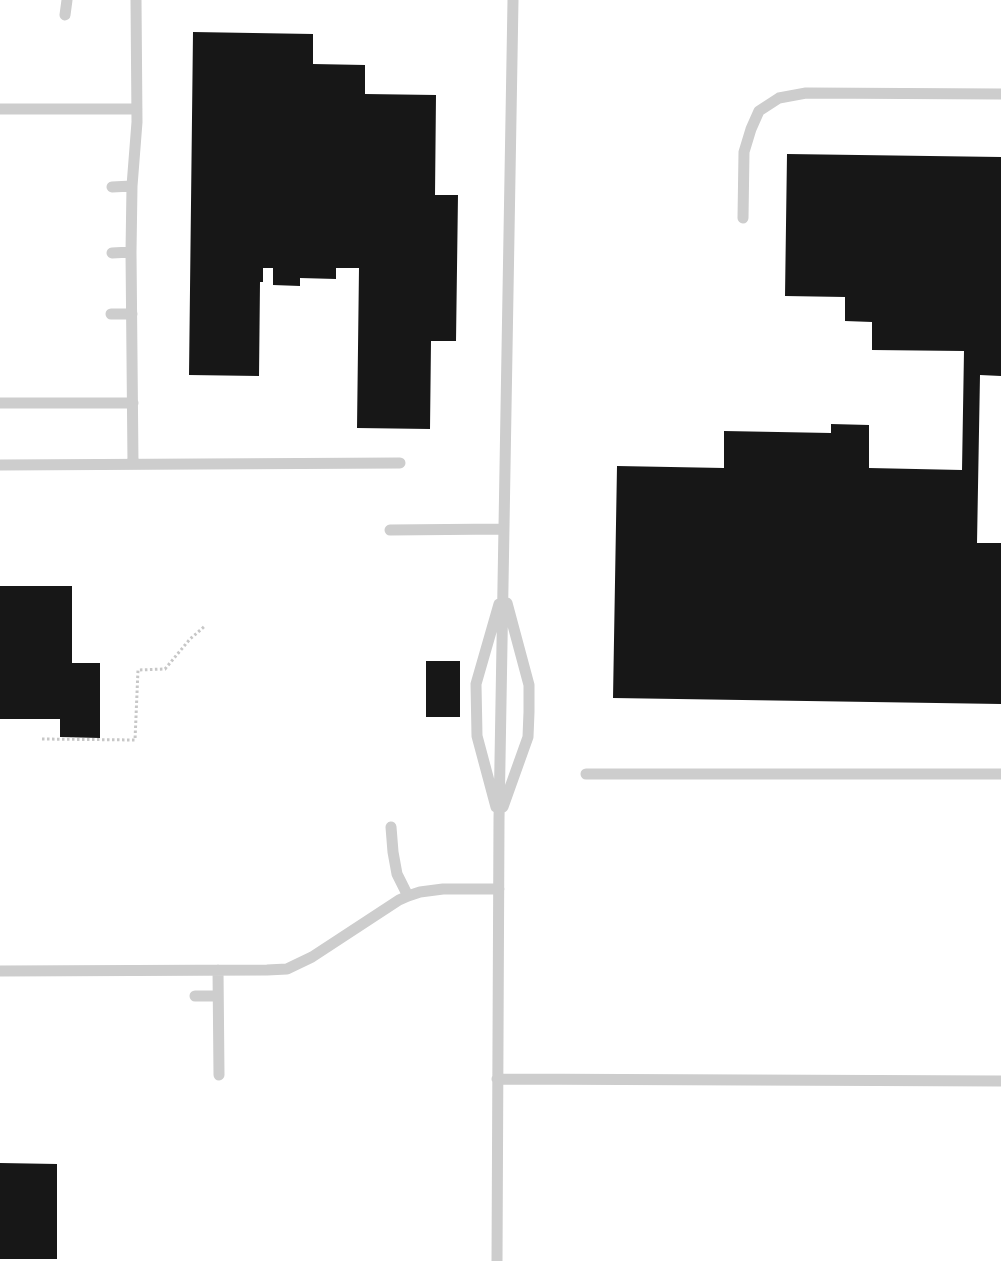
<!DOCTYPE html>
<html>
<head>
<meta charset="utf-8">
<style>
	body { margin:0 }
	canvas { display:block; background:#fff }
</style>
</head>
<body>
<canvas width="1001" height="1261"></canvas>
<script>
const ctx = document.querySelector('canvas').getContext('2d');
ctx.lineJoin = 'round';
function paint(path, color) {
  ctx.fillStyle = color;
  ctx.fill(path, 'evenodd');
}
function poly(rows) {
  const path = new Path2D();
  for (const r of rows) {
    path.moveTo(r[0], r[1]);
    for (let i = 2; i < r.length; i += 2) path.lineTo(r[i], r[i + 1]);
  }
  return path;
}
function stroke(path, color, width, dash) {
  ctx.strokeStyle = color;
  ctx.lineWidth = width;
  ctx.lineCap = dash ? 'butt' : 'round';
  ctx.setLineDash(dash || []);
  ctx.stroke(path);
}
const building = poly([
	[193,32,313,34,313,64,365,65,365,94,436,95,435,195,458,195,456,341,431,341,430,429,357,428,359,268,336,268,336,279,300,278,300,286,273,285,273,268,263,268,263,282,260,282,259,376,189,375],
	[787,154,1001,157,1001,376,980,375,977,543,1001,543,1001,704,613,698,617,466,724,468,724,431,831,433,831,424,869,425,869,468,962,470,964,351,872,350,872,322,845,321,845,297,785,296],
	[0,586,72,586,72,663,100,663,100,738,60,737,60,719,0,719],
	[426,661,460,661,460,717,426,717],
	[0,1163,57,1164,57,1259,0,1259]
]);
const path = poly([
	[42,739,135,740,138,670,165,669,190,639,205,626]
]);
const lane = poly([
	[65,15,67,0],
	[0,109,137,109],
	[112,187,132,186],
	[743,218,744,152,751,129,759,111,779,98,806,93,1001,94],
	[112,253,131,252],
	[111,314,132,314],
	[0,403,133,403],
	[133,464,131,252,132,186,137,122,136,0],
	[0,465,400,463],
	[390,530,504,529],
	[586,774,1001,774],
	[496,807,477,736,476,684,499,604],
	[503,807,528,737,529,712,529,685,507,603],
	[391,827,393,852,397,874,408,896],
	[218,970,219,1075],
	[0,971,267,970,287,969,312,957,399,900,408,896,420,892,443,889,499,889],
	[195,996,218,996],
	[497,1079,1001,1081],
	[497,1261,499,819,513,0]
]);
paint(building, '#171717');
stroke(path, '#c7c7c7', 3, [2.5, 2.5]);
stroke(lane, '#cdcdcd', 11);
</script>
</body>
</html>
